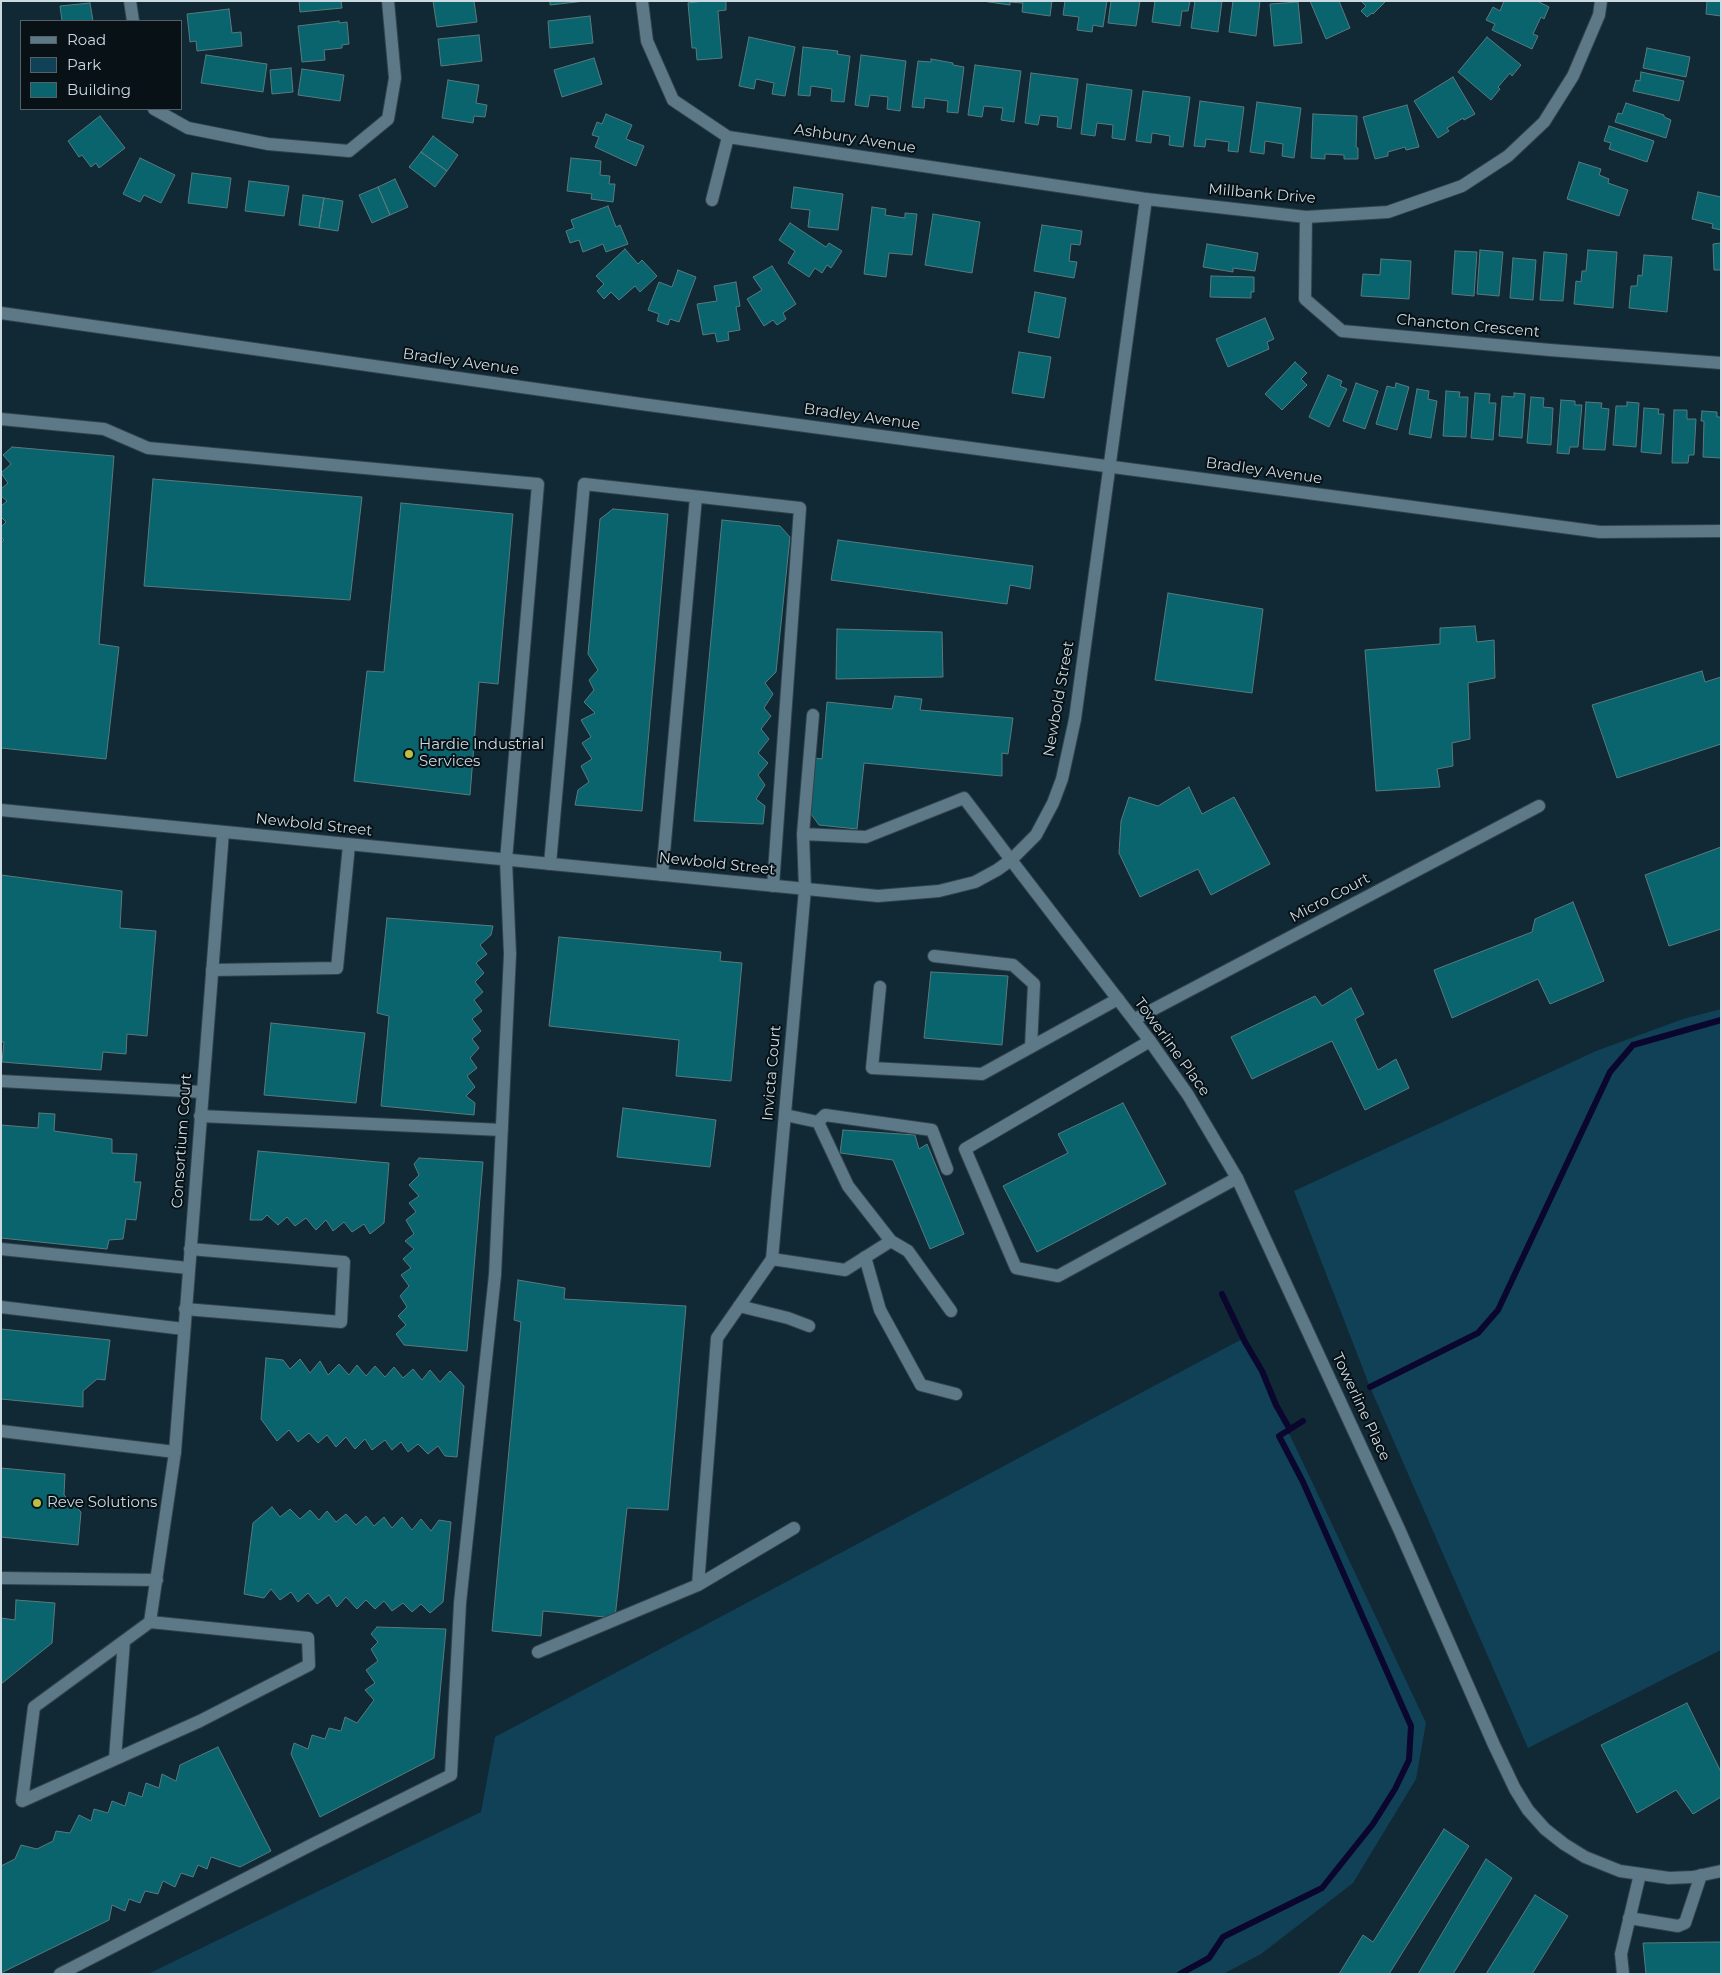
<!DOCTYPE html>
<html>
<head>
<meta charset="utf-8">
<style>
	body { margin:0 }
	#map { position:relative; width:1722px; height:1975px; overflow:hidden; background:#102935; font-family:Montserrat,sans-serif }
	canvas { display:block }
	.frame { position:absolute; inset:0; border:2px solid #cbd9e1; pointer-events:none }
	.legend { position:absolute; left:20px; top:20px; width:162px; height:90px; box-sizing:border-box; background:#071116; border:1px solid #556167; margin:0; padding:6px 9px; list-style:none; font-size:15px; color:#cbd9e1 }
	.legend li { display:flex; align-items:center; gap:10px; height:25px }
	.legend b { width:25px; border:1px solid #556167 }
</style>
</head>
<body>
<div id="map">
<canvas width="1722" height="1975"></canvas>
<div class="frame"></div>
<ul class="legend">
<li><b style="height:6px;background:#5d7886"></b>Road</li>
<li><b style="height:14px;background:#114156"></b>Park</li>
<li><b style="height:14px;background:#09646e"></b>Building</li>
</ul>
</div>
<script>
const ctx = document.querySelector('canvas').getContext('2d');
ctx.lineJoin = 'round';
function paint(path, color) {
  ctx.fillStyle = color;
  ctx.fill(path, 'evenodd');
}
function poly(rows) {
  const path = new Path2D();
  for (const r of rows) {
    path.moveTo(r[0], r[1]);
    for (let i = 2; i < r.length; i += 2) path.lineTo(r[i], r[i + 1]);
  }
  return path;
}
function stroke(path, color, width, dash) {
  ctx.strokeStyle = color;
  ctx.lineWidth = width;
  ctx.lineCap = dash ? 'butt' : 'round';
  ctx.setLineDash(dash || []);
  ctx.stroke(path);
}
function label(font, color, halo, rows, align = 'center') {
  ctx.font = font + ' Montserrat,sans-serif';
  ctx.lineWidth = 4;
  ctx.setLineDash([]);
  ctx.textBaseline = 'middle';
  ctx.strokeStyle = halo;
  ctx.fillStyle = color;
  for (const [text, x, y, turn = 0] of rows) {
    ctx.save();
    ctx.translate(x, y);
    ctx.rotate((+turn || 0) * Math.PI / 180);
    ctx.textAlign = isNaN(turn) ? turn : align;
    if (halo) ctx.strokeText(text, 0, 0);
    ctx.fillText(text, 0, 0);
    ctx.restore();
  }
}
const green = poly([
	[1721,1009,1721,1650,1528,1748,1370,1387,1294,1191,1596,1051,1683,1019],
	[1244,1338,1426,1723,1416,1779,1353,1883,1261,1954,1223,1974,148,1974,481,1812,495,1737]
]);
const stream = poly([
	[1222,1294,1245,1342,1262,1371,1276,1405,1289,1428,1288,1431],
	[1370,1387,1478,1333,1498,1310,1610,1072,1633,1045,1721,1020],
	[1180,1974,1209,1958,1223,1937,1322,1888,1373,1824,1395,1789,1409,1760,1411,1726,1303,1482,1279,1436,1303,1421]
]);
const building = poly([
	[299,1,341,1,342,8,300,12,299,1],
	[433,1,474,1,477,22,437,27,433,1],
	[550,1,585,1,550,5,550,1],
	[704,1,726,1,726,10,718,11,722,58,697,60,696,48,692,48,688,3,704,1],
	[982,1,1022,1,1022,3,1010,2,1010,5,982,1],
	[1023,1,1052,1,1050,16,1022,12,1023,1],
	[1065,1,1107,1,1103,27,1093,25,1092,32,1077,30,1079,17,1063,15,1065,1],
	[1111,1,1140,1,1136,26,1108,23,1111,1],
	[1155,1,1190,1,1188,11,1182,11,1180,26,1152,22,1155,1],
	[1195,1,1222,1,1218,32,1191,28,1195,1],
	[1233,1,1260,1,1256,36,1229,32,1233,1],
	[1310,1,1339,1,1350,28,1326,39,1310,1],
	[1361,1,1386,1,1373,14,1372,13,1367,17,1361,11,1366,6,1361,1],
	[1504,1,1537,1,1549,7,1544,19,1541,17,1533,34,1538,36,1532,49,1492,30,1495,24,1486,20,1493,7,1500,11,1504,1],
	[1707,1,1721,1,1721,16,1706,14,1707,1],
	[1298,2,1302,43,1274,46,1270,4,1298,2],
	[90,3,93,21,62,21,60,6,90,3],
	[229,9,232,33,241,32,242,46,197,51,196,41,190,42,187,14,229,9],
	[590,16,593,43,550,48,548,21,590,16],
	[339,21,339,23,347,22,349,44,342,45,342,48,324,50,325,60,302,62,298,26,339,21],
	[479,35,482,61,441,66,438,39,479,35],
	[749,37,795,47,785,96,772,94,774,83,756,79,754,89,739,86,749,37],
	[1487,37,1521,65,1512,76,1510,73,1498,87,1500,89,1491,100,1458,72,1487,37],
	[803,47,838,51,837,54,850,56,844,102,831,101,832,89,811,86,810,96,798,95,803,47],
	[1647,48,1690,57,1686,77,1643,68,1647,48],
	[206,55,267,64,263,92,201,83,206,55],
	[861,55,906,61,900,111,887,109,888,97,870,95,868,107,855,105,861,55],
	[594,58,602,84,562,97,554,70,594,58],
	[931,59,953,63,953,65,964,67,958,113,947,112,948,101,925,98,924,108,912,107,918,61,931,62,931,59],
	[975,65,1021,71,1014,122,1001,120,1003,108,984,106,982,117,968,115,975,65],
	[291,68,293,92,272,94,270,70,291,68],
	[302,69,344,75,340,101,298,95,302,69],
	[1641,72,1684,81,1679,101,1633,91,1636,80,1640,81,1641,72],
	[1031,73,1078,79,1071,129,1057,127,1058,117,1040,115,1038,125,1025,123,1031,73],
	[1453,77,1475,114,1464,120,1463,118,1447,128,1449,131,1438,138,1414,101,1453,77],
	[448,80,479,85,476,103,487,105,485,117,474,116,473,123,442,118,448,80],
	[1087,84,1132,90,1125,140,1112,138,1113,125,1097,123,1095,136,1081,134,1087,84],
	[1143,91,1190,97,1183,147,1169,145,1170,136,1152,133,1151,143,1136,141,1143,91],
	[1200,101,1244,107,1238,152,1228,151,1229,142,1206,139,1205,147,1194,146,1200,101],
	[1257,102,1301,108,1294,158,1282,156,1283,144,1265,141,1264,154,1250,152,1257,102],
	[1626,103,1664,115,1664,117,1671,120,1666,138,1615,122,1618,113,1622,114,1626,103],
	[1407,105,1419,147,1406,150,1405,147,1388,152,1388,156,1375,159,1363,117,1407,105],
	[606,114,632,125,626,139,644,146,636,166,595,147,599,137,592,135,597,122,602,124,606,114],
	[1313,114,1357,116,1356,147,1358,148,1358,159,1344,159,1344,155,1325,154,1325,159,1311,158,1313,114],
	[100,116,125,148,99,168,96,163,91,167,82,155,79,157,68,141,100,116],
	[1609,126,1654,141,1647,162,1609,149,1611,143,1604,141,1609,126],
	[433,136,458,155,447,171,421,152,433,136],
	[421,152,447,171,435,187,409,167,421,152],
	[140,158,175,175,161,203,144,195,140,202,123,194,140,158],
	[571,158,601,161,600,175,610,176,609,184,615,184,613,202,591,199,592,194,567,191,571,158],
	[1579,162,1601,169,1599,175,1609,179,1608,183,1628,190,1619,216,1567,199,1579,162],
	[192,173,231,178,227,208,188,203,192,173],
	[395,179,408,207,390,215,378,187,395,179],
	[249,181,289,186,284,216,245,211,249,181],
	[378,187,390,215,372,223,359,195,378,187],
	[794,187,843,194,838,230,808,227,810,210,791,208,794,187],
	[1698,192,1721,197,1721,230,1712,228,1713,224,1692,219,1698,192],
	[303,195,324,198,319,228,299,225,303,195],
	[324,198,343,201,338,231,319,228,324,198],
	[608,206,616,227,620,225,628,244,606,252,603,244,583,252,579,240,570,243,566,231,574,228,571,220,608,206],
	[872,207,886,209,885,215,905,218,905,213,917,214,912,255,889,253,886,277,864,274,872,207],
	[933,214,980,222,972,273,925,265,933,214],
	[790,223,826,247,829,243,842,251,831,268,827,265,822,273,815,268,809,277,788,263,795,251,779,240,790,223],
	[1042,225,1082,231,1080,245,1071,244,1069,261,1077,262,1074,278,1034,271,1042,225],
	[1721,243,1721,270,1714,270,1713,244,1721,243],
	[1207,244,1258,253,1255,271,1233,268,1233,272,1203,267,1207,244],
	[625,249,638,264,642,260,657,276,640,292,635,286,619,300,611,292,604,299,597,291,604,284,596,276,625,249],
	[1480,250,1503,252,1499,296,1477,294,1480,250],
	[1588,250,1617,252,1613,308,1574,304,1576,281,1581,282,1582,271,1586,271,1588,250],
	[1455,251,1477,252,1474,296,1452,294,1455,251],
	[1544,252,1567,254,1563,301,1540,300,1544,252],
	[1644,255,1672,257,1667,312,1629,308,1631,286,1637,286,1638,275,1642,276,1644,255],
	[1513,258,1536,260,1533,300,1510,298,1513,258],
	[1381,259,1411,261,1409,299,1361,296,1363,274,1380,275,1381,259],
	[772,266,796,304,783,313,786,319,777,325,773,320,764,326,747,299,762,290,753,277,772,266],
	[678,270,696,277,679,322,670,319,668,325,657,321,659,314,648,310,659,282,672,287,678,270],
	[1211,276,1254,277,1254,292,1251,292,1251,298,1210,297,1211,276],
	[736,282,740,306,736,307,740,330,728,332,729,340,717,342,715,333,703,335,697,304,717,301,714,286,736,282],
	[1035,292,1066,298,1059,338,1028,332,1035,292],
	[1265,318,1274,339,1267,342,1269,349,1228,367,1216,339,1265,318],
	[1019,352,1051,357,1044,398,1012,393,1019,352],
	[1295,362,1307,373,1301,379,1307,385,1282,410,1265,394,1295,362],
	[1328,375,1342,381,1340,386,1347,389,1329,427,1309,417,1328,375],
	[1356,383,1378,391,1365,429,1343,421,1356,383],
	[1396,383,1409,387,1397,430,1376,424,1387,386,1395,388,1396,383],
	[1417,389,1429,391,1428,399,1437,401,1431,438,1409,434,1417,389],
	[1446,391,1460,392,1459,397,1468,397,1466,437,1443,436,1446,391],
	[1475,393,1490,394,1489,403,1496,403,1493,440,1471,438,1475,393],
	[1514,393,1525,394,1522,438,1499,436,1502,396,1514,397,1514,393],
	[1531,397,1544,398,1543,407,1553,408,1551,445,1527,443,1531,397],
	[1561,400,1575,401,1575,405,1582,405,1578,447,1570,447,1569,454,1557,453,1561,400],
	[1586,402,1602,403,1601,408,1609,409,1605,450,1583,449,1586,402],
	[1627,402,1639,403,1636,447,1613,445,1616,406,1627,406,1627,402],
	[1644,408,1659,409,1658,414,1664,414,1661,454,1641,452,1644,408],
	[1674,410,1687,410,1687,419,1696,419,1694,455,1689,455,1688,463,1672,463,1674,410],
	[1702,411,1717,412,1717,417,1721,417,1721,458,1703,457,1704,421,1701,421,1702,411],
	[12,447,114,456,99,644,119,647,106,759,1,748,1,542,4,540,1,537,1,527,6,522,1,517,1,506,7,501,1,496,1,489,8,483,1,473,11,464,3,455,12,447],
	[153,479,362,497,350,600,144,586,153,479],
	[401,503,513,514,498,684,479,682,470,795,354,781,367,671,384,672,401,503],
	[613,509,668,514,642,811,575,805,578,790,589,782,581,766,592,759,582,743,591,737,581,720,595,713,584,702,594,690,589,680,598,670,588,654,600,519,613,509],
	[722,520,780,526,790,537,776,672,765,683,773,694,764,708,771,716,761,729,769,739,758,753,768,763,758,775,765,785,756,799,765,806,763,824,694,821,722,520],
	[838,540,1033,566,1030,589,1010,585,1007,604,831,580,838,540],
	[1168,593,1263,609,1252,693,1155,680,1168,593],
	[1475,626,1477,642,1494,640,1495,678,1468,683,1470,739,1452,743,1453,766,1437,769,1440,787,1376,791,1365,650,1440,644,1440,628,1475,626],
	[837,629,942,632,943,677,836,679,837,629],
	[1702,671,1705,682,1721,677,1721,744,1617,778,1592,705,1702,671],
	[895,696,922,699,920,710,1013,718,1008,754,1002,753,1002,776,864,763,857,829,819,825,811,814,815,758,822,759,827,702,892,709,895,696],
	[1189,787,1202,814,1234,797,1270,864,1211,895,1198,869,1140,897,1119,853,1121,821,1129,797,1158,806,1189,787],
	[1721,847,1721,929,1669,946,1645,875,1721,847],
	[1,875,122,891,120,928,156,931,147,1036,127,1034,126,1054,103,1052,101,1070,2,1062,4,1042,1,1042,1,875],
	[1573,902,1604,981,1550,1004,1538,979,1452,1018,1434,970,1532,932,1535,919,1573,902],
	[387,918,493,926,491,935,480,945,487,954,476,963,484,973,475,982,483,992,474,1000,482,1011,472,1019,481,1031,472,1039,479,1048,470,1058,477,1068,467,1076,475,1087,466,1096,475,1103,474,1115,381,1106,389,1016,377,1013,387,918],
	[559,937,721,952,720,961,742,963,731,1081,676,1076,679,1040,549,1026,559,937],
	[931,972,1008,976,1002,1045,924,1038,931,972],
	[1351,988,1364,1014,1355,1019,1378,1070,1396,1059,1409,1088,1365,1110,1332,1041,1252,1079,1231,1037,1315,996,1322,1006,1351,988],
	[271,1023,365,1033,356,1103,264,1095,271,1023],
	[1123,1103,1166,1184,1037,1252,1003,1186,1068,1153,1058,1134,1123,1103],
	[623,1108,716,1120,710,1167,617,1157,623,1108],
	[39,1113,55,1114,54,1131,112,1139,112,1153,137,1154,134,1182,141,1182,136,1220,126,1219,123,1239,109,1240,107,1249,1,1238,1,1125,38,1128,39,1113],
	[843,1130,915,1135,919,1149,927,1144,964,1234,930,1249,893,1160,840,1153,843,1130],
	[258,1151,389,1163,384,1223,370,1234,364,1224,352,1232,344,1222,333,1231,326,1220,316,1230,306,1218,295,1226,287,1217,278,1225,267,1215,262,1220,250,1220,258,1151],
	[419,1158,483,1162,467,1351,404,1345,396,1334,406,1325,398,1316,407,1307,400,1296,409,1286,401,1275,411,1268,403,1259,414,1249,405,1241,414,1234,406,1220,416,1212,409,1203,419,1196,409,1185,419,1175,414,1164,419,1158],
	[518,1280,565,1288,564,1299,686,1306,668,1510,627,1508,615,1618,543,1611,541,1636,492,1631,521,1322,514,1320,518,1280],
	[1,1329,110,1340,105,1380,97,1379,83,1391,83,1407,1,1399,1,1329],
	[266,1358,283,1360,290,1369,300,1359,310,1373,320,1361,328,1375,339,1364,349,1375,357,1365,366,1376,375,1366,385,1377,394,1367,403,1378,413,1369,422,1380,430,1370,440,1382,450,1371,464,1386,457,1457,445,1456,438,1446,428,1454,418,1444,408,1452,401,1442,392,1450,385,1440,372,1450,365,1439,355,1449,346,1437,336,1447,327,1435,318,1443,309,1433,298,1442,289,1430,277,1441,261,1419,266,1358],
	[1,1468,65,1474,64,1495,81,1512,78,1545,1,1537,1,1468],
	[272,1507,280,1517,290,1509,300,1519,310,1510,319,1520,327,1511,336,1522,346,1514,356,1525,366,1516,374,1526,384,1517,392,1528,402,1517,412,1530,421,1519,431,1531,439,1520,451,1522,443,1602,430,1613,421,1604,412,1612,403,1603,392,1611,384,1601,375,1609,366,1600,357,1609,346,1597,337,1607,329,1595,317,1604,308,1593,298,1602,291,1592,280,1600,271,1589,264,1598,244,1594,253,1523,272,1507],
	[16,1600,55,1603,52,1643,1,1684,1,1618,15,1620,16,1600],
	[377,1627,446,1629,434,1758,320,1817,291,1754,294,1743,308,1749,312,1735,325,1739,329,1728,341,1731,345,1717,357,1723,374,1700,365,1690,375,1683,366,1670,378,1661,371,1649,378,1642,371,1634,377,1627],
	[1687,1703,1721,1772,1721,1797,1693,1814,1676,1790,1637,1813,1601,1745,1687,1703],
	[218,1747,271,1851,240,1867,211,1857,207,1869,198,1865,193,1877,181,1873,175,1887,163,1881,158,1894,145,1891,140,1903,129,1899,125,1911,112,1905,109,1920,1,1973,1,1866,15,1859,21,1845,37,1849,53,1841,56,1831,70,1833,79,1815,91,1821,94,1809,108,1813,112,1801,125,1806,129,1792,142,1797,146,1783,159,1788,162,1774,176,1781,180,1765,218,1747],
	[1444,1829,1469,1846,1389,1974,1339,1974,1363,1935,1373,1942,1444,1829],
	[1486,1859,1512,1878,1453,1974,1418,1974,1486,1859],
	[1535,1895,1568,1916,1532,1974,1486,1974,1535,1895],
	[1721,1942,1721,1974,1646,1974,1643,1943,1721,1942]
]);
const service = poly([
	[1,419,104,429,148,448,538,484,506,860,510,954,495,1275,460,1603,451,1775,311,1845,60,1974],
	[803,834,813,715],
	[550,864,584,484,800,508,773,886],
	[662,875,696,497],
	[805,889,803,834,866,837,964,798,1011,860],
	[934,956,1013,965,1034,984,1031,1047],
	[212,970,337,968,349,845],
	[880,987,872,1068,982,1074,1118,999],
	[1150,1041,965,1149,1016,1268,1058,1276,1237,1178],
	[1,1081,202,1092],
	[785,1115,818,1122,848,1186,891,1241,845,1270,772,1259,717,1338,698,1585,794,1528],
	[200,1116,502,1130],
	[818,1122,825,1115,932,1130,947,1169],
	[891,1241,908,1251,951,1311],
	[1,1249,188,1268],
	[865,1257,880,1310,921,1385,956,1394],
	[739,1306,788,1318,809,1326],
	[1,1307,184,1329],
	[185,1309,341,1322,344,1262,190,1249],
	[1,1431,175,1452,150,1622,308,1638,309,1665,200,1721,22,1801,34,1707,150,1622],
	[1,1578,157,1580],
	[538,1652,698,1585],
	[115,1759,124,1641],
	[1629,1918,1678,1926,1685,1923,1701,1875],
	[1623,1974,1621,1954,1640,1874]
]);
const minor = poly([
	[130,1,133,21],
	[642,1,647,41,673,100,728,137,1146,199],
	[154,109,188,128,268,144,349,151,388,119,395,78,388,1],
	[712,200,728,137],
	[1306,217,1305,299,1342,331,1550,350,1721,363],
	[1011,860,1150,1041,1188,1095,1237,1178,1399,1529,1494,1745,1515,1789,1528,1810,1545,1829,1564,1844,1585,1857,1620,1871,1669,1878,1693,1877,1721,1871],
	[1135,1019,1539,806],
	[772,1259,805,889],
	[175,1452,223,832]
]);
const tertiary = poly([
	[1,810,878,896,939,891,975,882,997,870,1011,860,1036,835,1053,803,1062,779,1075,719,1146,199,1306,217,1388,212,1462,186,1508,156,1544,122,1573,76,1599,15,1601,1]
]);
const secondary = poly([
	[1,313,641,404,1600,532,1721,531]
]);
const markers = [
	[409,754,5,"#bcbf44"],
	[37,1503,5,"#bcbf44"]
];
const streetNames = [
	["Ashbury Avenue",855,139,9],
	["Millbank Drive",1262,194,5],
	["Chancton Crescent",1468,326,5],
	["Bradley Avenue",461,362,8],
	["Bradley Avenue",862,417,8],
	["Bradley Avenue",1264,471,8],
	["Newbold Street",1059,699,-80],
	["Newbold Street",314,825,6],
	["Newbold Street",717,864,6],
	["Micro Court",1330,898,-28],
	["Towerline Place",1172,1047,54],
	["Invicta Court",772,1073,-85],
	["Consortium Court",182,1141,-86],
	["Towerline Place",1361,1407,65]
];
const poiNames = [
	["Hardie Industrial",419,745],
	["Services",419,762],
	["Reve Solutions",47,1503]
];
paint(green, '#114156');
stroke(stream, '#0a062e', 6);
paint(building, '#09646e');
stroke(building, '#597a7e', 1);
stroke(service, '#31424b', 14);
stroke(minor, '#31424b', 14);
stroke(tertiary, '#31424b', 14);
stroke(secondary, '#31424b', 14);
stroke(service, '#5d7886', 12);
stroke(minor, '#5d7886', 12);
stroke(tertiary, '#5d7886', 12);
stroke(secondary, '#5d7886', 12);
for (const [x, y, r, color] of markers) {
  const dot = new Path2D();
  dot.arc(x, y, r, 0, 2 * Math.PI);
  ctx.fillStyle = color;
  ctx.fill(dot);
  stroke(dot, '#071116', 2);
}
label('15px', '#cbd9e1', '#071116', streetNames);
label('15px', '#cbd9e1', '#071116', poiNames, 'left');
</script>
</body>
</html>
